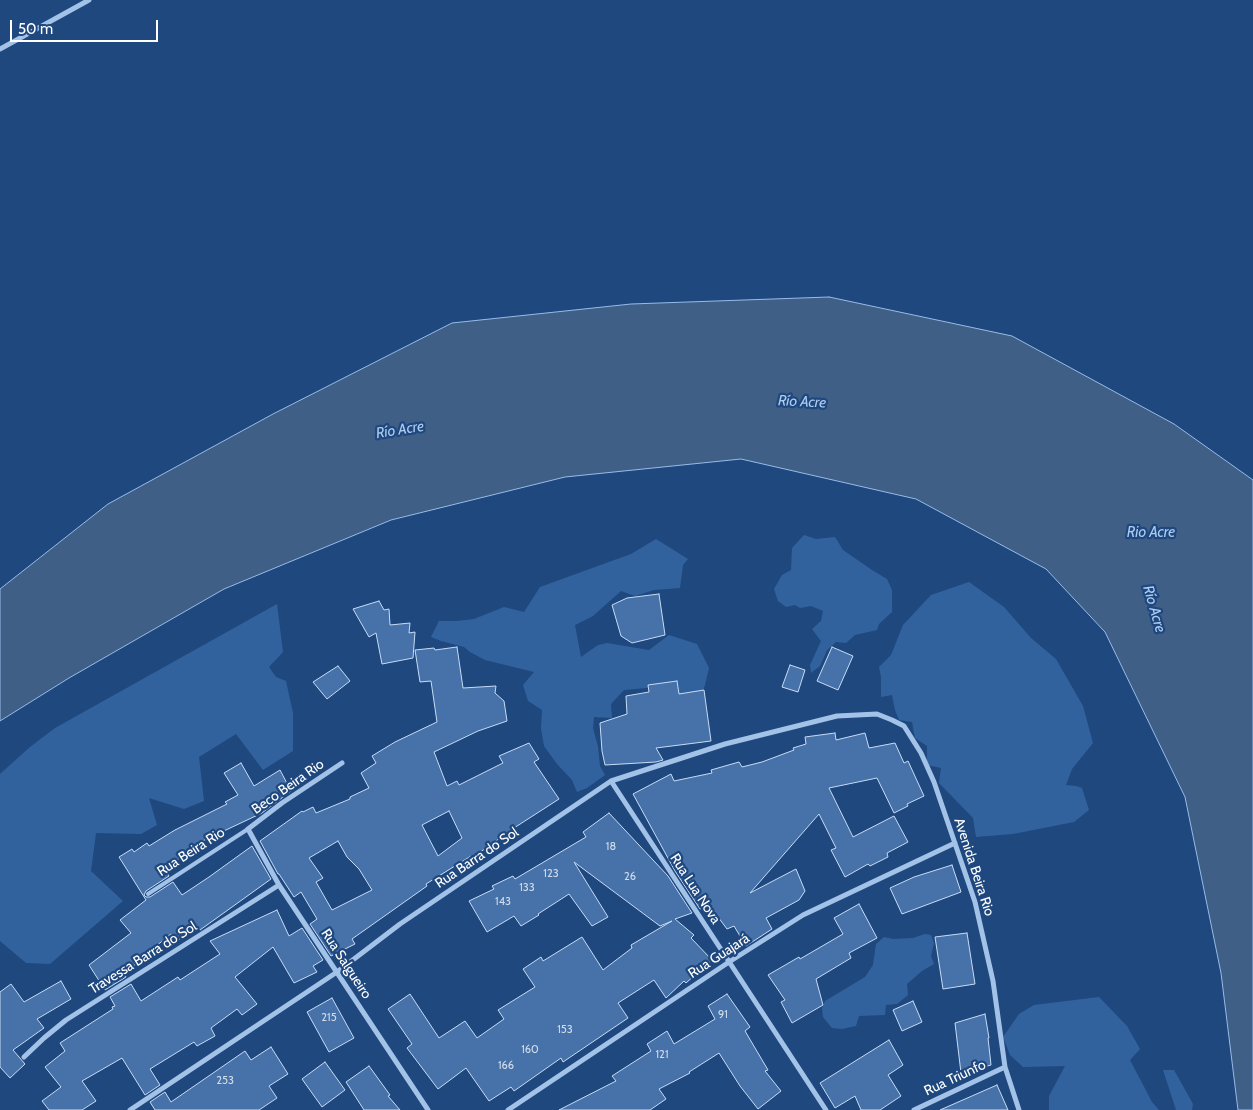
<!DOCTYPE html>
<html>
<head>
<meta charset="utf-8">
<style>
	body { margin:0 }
	#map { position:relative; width:1253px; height:1110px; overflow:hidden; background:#1f487f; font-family:Cabin,sans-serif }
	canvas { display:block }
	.scale { position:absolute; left:10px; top:20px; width:148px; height:22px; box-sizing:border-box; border:2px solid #fff; border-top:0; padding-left:6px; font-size:15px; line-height:18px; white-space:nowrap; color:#fff; -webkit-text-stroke:4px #1f487f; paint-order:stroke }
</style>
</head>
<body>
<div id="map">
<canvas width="1253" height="1110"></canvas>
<div class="scale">50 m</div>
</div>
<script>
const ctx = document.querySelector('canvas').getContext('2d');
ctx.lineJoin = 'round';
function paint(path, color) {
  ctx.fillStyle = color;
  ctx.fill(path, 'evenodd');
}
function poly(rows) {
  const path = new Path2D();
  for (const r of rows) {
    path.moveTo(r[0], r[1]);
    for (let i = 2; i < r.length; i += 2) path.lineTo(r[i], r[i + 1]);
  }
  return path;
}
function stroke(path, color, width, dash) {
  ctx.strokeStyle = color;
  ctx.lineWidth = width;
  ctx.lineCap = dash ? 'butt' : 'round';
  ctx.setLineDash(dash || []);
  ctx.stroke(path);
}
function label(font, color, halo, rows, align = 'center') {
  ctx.font = font + ' Cabin,sans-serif';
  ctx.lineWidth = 4.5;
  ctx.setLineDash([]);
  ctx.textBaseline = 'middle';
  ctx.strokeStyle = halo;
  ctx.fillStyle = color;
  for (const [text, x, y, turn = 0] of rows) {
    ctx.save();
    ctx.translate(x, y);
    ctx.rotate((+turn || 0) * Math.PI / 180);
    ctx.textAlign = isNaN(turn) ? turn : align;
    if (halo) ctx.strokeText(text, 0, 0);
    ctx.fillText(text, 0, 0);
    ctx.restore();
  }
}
const green = poly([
	[804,535,816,539,835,537,843,550,872,570,887,579,892,590,892,612,879,624,877,630,855,635,846,643,836,642,827,650,820,666,811,673,810,665,821,641,812,629,821,621,823,611,811,606,800,608,795,605,786,607,778,601,774,589,782,575,791,570,792,548],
	[656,539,688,559,683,565,680,588,654,590,635,596,621,591,593,616,575,625,581,657,598,645,607,643,649,650,669,635,697,644,709,668,705,685,701,696,679,702,658,687,624,690,611,704,612,718,594,717,593,728,598,747,600,766,605,775,587,788,577,792,572,780,557,764,544,746,541,729,542,710,528,701,523,685,534,672,485,660,470,652,464,647,441,641,431,637,439,621,457,621,474,619,504,607,524,612,540,587,631,554],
	[969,582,1004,607,1031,638,1056,659,1083,706,1093,743,1072,769,1066,785,1076,786,1082,788,1089,810,1074,822,1013,834,976,837,973,818,939,783,941,768,927,765,927,746,915,738,912,722,899,720,895,710,892,695,881,697,881,677,879,667,891,655,903,625,931,595],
	[277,604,283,652,269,667,276,677,286,681,293,713,293,751,263,770,236,734,199,757,204,801,184,809,149,798,157,825,141,834,96,833,91,871,123,901,50,964,26,963,0,941,0,774,30,747,55,728],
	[925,934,931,935,934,943,931,956,934,964,922,971,907,984,908,995,897,1004,886,1005,885,1015,859,1016,856,1026,842,1029,832,1028,823,1017,822,1008,825,1001,865,977,873,965,876,944,884,937,893,939,913,938],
	[1099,997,1127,1026,1140,1049,1130,1060,1152,1102,1159,1110,1049,1110,1049,1096,1065,1066,1023,1067,1010,1055,1003,1037,1019,1014,1034,1005],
	[1174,1070,1193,1104,1192,1110,1176,1110,1163,1070]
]);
const water = poly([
	[829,297,1012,336,1174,424,1253,480,1253,1110,1238,1110,1221,973,1185,797,1105,632,1046,569,916,499,741,459,565,477,391,520,224,589,69,678,0,721,0,589,108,504,273,414,452,323,631,304,829,297]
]);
const building = poly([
	[659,594,665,635,632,643,621,636,612,605,627,598,659,594],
	[379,601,384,610,389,609,390,625,410,623,409,633,415,632,413,658,382,664,376,633,369,637,353,609,379,601],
	[457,647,463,688,496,686,495,693,504,701,507,721,478,731,434,752,447,786,457,781,459,785,503,763,499,756,529,743,539,759,534,762,559,799,514,828,472,858,471,856,426,884,427,886,352,939,355,944,331,956,310,924,317,919,301,892,294,897,279,874,278,874,260,841,302,811,303,812,313,807,316,813,350,799,350,797,369,788,361,773,376,763,372,756,395,742,437,722,431,681,420,682,415,650,434,648,435,650,457,647],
	[449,811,462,838,438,856,422,825,449,811],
	[338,841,347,857,359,869,372,890,332,910,316,882,323,878,309,858,338,841],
	[832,647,853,656,838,690,817,681,832,647],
	[790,665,805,670,798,692,782,687,790,665],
	[338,666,350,681,327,699,313,682,338,666],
	[677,681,679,694,704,690,711,741,656,748,663,760,656,762,605,765,602,751,600,723,627,714,626,696,649,692,648,685,677,681],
	[835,733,836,740,865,733,869,748,895,743,904,763,908,761,924,796,907,804,908,806,894,813,877,778,829,788,853,837,894,816,908,842,887,853,888,857,870,866,868,864,845,877,831,850,836,848,819,814,750,893,796,869,805,891,799,900,766,918,772,929,746,946,734,926,727,929,709,905,700,909,675,871,633,794,671,774,674,781,712,773,711,770,739,762,742,767,762,762,794,750,793,748,806,744,805,737,835,733],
	[241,763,254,786,280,770,291,791,262,813,192,846,194,849,164,868,169,876,146,891,144,895,146,897,150,897,173,882,182,895,209,877,252,846,271,879,200,930,197,926,177,941,171,934,134,964,135,965,124,973,126,977,105,990,89,965,131,933,120,920,146,900,119,857,132,849,134,852,147,843,149,846,175,830,227,804,225,802,238,795,224,773,241,763],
	[609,813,668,876,692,913,675,919,694,935,691,938,712,960,686,983,684,981,666,998,654,980,618,1003,628,1018,563,1062,561,1058,514,1091,511,1087,489,1101,466,1068,438,1089,407,1048,412,1044,388,1009,410,994,439,1038,465,1021,477,1038,504,1019,498,1010,535,987,523,969,541,957,543,961,582,937,603,970,632,948,631,945,672,921,660,926,574,862,608,917,592,926,569,894,538,914,539,915,521,926,514,916,487,932,469,901,494,889,492,886,513,876,515,879,586,837,583,832,609,813],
	[952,865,961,892,902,914,890,888,914,877,952,865],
	[859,904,877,938,849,953,851,958,816,979,823,1005,792,1023,781,1002,785,1000,768,975,799,957,800,959,843,934,834,918,859,904],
	[277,910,289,936,302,928,323,960,313,966,317,972,294,983,273,947,235,977,257,1004,242,1015,237,1009,211,1028,215,1036,197,1046,194,1042,150,1069,160,1085,145,1095,122,1058,82,1081,96,1101,82,1110,49,1110,42,1101,61,1087,45,1067,65,1051,60,1043,113,1009,112,1007,115,1006,110,997,131,984,141,1001,178,977,180,980,220,954,210,941,277,910],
	[967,933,975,984,943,989,935,937,967,933],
	[61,981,71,999,37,1019,44,1028,13,1050,25,1064,10,1078,0,1067,0,992,11,984,24,1002,61,981],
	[727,994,750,1027,745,1031,768,1070,765,1071,781,1091,758,1109,740,1086,719,1053,689,1072,690,1073,659,1089,666,1099,650,1110,559,1110,616,1081,612,1076,651,1051,647,1044,667,1031,674,1044,715,1019,708,1006,727,994],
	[332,998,354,1038,329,1052,307,1012,332,998],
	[913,1001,922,1022,902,1031,893,1010,913,1001],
	[985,1014,989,1038,988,1038,991,1065,961,1073,955,1023,985,1014],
	[889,1040,903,1065,888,1075,901,1096,880,1110,861,1110,855,1096,835,1108,820,1083,889,1040],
	[271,1047,288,1074,269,1086,277,1098,259,1110,155,1110,150,1102,165,1092,171,1102,245,1051,251,1060,271,1047],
	[325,1062,345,1090,322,1107,302,1079,325,1062],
	[369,1066,390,1095,388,1096,400,1110,364,1110,346,1082,369,1066],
	[997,1085,1008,1110,940,1110,997,1085]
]);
const lane = poly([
	[148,894,248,829]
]);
const street = poly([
	[0,49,89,0],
	[342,763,282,803,248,829,279,885,428,1110],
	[611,781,826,1110],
	[24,1057,44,1038,66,1020,279,885],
	[130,1110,337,972,400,924,611,781,725,744,837,716,877,714,892,720,904,726,921,753,934,782,975,902,993,981,1005,1067,1019,1110],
	[508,1110,729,962,803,915,955,843],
	[914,1110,1005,1067]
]);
const numberNames = [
	["18",611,847],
	["123",551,874],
	["26",630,877],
	["133",527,888],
	["143",503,902],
	["91",723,1015],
	["215",329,1018],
	["153",565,1030],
	["160",530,1050],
	["121",662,1055],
	["166",506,1066],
	["253",225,1081]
];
const streetNames = [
	["Beco Beira Rio",288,787,-35],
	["Rua Beira Rio",191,852,-33],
	["Rua Barra do Sol",477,858,-34],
	["Avenida Beira Rio",974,867,72],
	["Rua Lua Nova",695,889,57],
	["Rua Guajará",719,956,-33],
	["Travessa Barra do Sol",143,958,-32],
	["Rua Salgueiro",346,964,57],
	["Rua Triunfo",955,1078,-25]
];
const waterNames = [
	["Río Acre",802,402,3],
	["Río Acre",400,430,-9],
	["Rio Acre",1151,533],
	["Río Acre",1154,609,74]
];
paint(green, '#32629d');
paint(water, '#405f87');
stroke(water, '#96bcea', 1);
paint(building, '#4772a9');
stroke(building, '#c7dcf6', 1);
stroke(lane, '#a3c2e8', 4);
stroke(street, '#a3c2e8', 5);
label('11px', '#d1dcea', null, numberNames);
label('14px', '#fff', '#1f487f', streetNames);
label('italic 15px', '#aeccf0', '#1f487f', waterNames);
</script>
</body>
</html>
